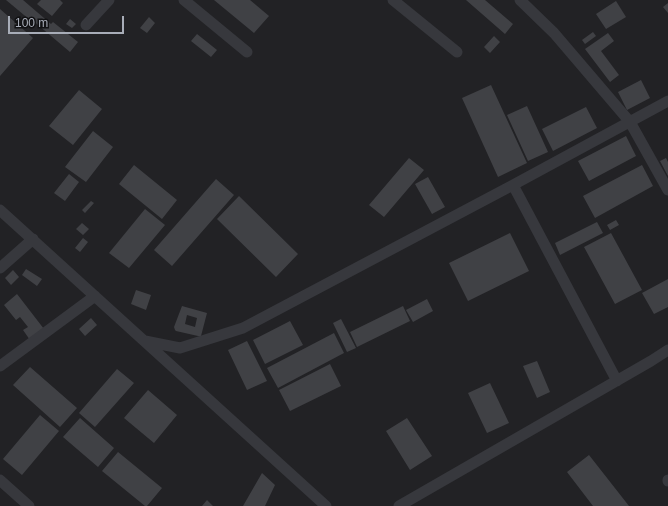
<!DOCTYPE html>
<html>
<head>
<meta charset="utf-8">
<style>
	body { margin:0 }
	#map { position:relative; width:668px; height:506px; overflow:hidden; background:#161618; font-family:Arial,sans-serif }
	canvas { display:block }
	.scale { position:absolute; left:8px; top:16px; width:116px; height:18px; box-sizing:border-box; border:2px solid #a8adb8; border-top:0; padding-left:5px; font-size:12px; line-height:14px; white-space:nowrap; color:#a8adb8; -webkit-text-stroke:3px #111113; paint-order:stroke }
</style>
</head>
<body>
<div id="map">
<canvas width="668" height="506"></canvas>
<div class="scale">100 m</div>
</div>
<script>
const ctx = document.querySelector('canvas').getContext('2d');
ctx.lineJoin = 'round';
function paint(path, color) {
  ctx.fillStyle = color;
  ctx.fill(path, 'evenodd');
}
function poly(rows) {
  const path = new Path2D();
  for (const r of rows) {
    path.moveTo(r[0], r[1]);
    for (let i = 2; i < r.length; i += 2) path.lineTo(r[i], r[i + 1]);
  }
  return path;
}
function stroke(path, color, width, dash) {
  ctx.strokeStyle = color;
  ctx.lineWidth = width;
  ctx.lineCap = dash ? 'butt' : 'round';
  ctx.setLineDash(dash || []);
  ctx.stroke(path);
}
const built = poly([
	[0,0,668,0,668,506,0,506]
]);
const building = poly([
	[6,0,23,0,51,24,53,22,78,42,70,52,31,19,30,20],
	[41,0,60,0,63,3,52,16,37,4],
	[214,0,250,0,269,16,254,33],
	[466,0,485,0,513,24,505,34],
	[616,1,626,17,606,29,596,14],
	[668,3,668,13,663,7],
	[0,9,33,38,0,76],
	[149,17,155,23,147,33,140,28],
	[70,19,76,24,72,28,66,24],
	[593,32,596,36,585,44,582,40],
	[608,33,614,41,601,51,619,75,610,82,585,49],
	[197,34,217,50,211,57,191,41],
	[494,36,500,42,490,53,484,47],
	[641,80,650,98,627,110,618,92],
	[491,85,527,163,498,177,462,98],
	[79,90,102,109,73,145,49,126],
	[527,106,548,152,528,161,507,115],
	[586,107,597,128,553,151,542,129],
	[93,131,113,147,86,182,65,167],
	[626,136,636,156,589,181,578,161],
	[409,158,424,170,384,217,369,205],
	[666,158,668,162,668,176,660,161],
	[134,165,177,200,162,219,119,184],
	[642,165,653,186,595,218,583,196],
	[69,174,79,182,65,201,54,193],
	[428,177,445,207,432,214,415,184],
	[216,179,234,195,172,266,154,250],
	[239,196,298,254,276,277,217,219],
	[91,201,94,203,85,213,82,210],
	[145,209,165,225,129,268,109,253],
	[616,220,619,225,610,230,607,225],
	[597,222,603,233,560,255,555,243],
	[82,223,89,229,83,235,76,229],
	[510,233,529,271,468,301,449,263],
	[611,233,642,290,615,304,584,247],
	[83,238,88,242,80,252,75,248],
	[26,269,42,279,37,286,22,275],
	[13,270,19,277,11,285,5,278],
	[668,279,668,307,654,314,642,293],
	[136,290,151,295,146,310,131,304],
	[17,294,44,329,30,340,23,330,28,327,20,317,16,320,4,305],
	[427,299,433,311,413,322,406,310],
	[182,306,207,313,201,336,198,336,176,331,175,330,174,327],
	[187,315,197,318,195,327,185,324],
	[403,306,410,321,357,347,350,332],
	[91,318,97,325,85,336,79,329],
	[341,319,356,348,347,352,333,323],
	[290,321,303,345,265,364,253,340],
	[334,333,344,353,278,388,267,368],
	[247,341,267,381,247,390,228,350],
	[537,361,550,392,537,398,523,366],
	[330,364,341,386,290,411,279,390],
	[30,367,77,408,60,427,13,385],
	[117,369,134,383,95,427,79,413],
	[490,383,509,423,487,433,468,393],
	[148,390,177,415,154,443,124,418],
	[40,415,59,431,22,475,3,459],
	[80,418,114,448,98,467,63,437],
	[407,418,432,456,410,470,386,431],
	[118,452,162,488,147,506,145,506,102,471],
	[589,455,629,506,593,506,567,472],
	[262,473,275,485,265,506,243,506],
	[207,500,213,506,202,506]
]);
const minor = poly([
	[184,0,247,52],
	[393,0,457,52],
	[520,0,554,33,630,122,668,190],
	[86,25,109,0],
	[513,185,617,381],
	[0,210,326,506],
	[0,268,33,239],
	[145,341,180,348,243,328,513,185,668,101],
	[0,366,95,296],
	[0,480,29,506],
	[668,481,668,480],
	[399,506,651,361,668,350]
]);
paint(built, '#222225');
paint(building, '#404145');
stroke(minor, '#37383d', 11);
</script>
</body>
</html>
